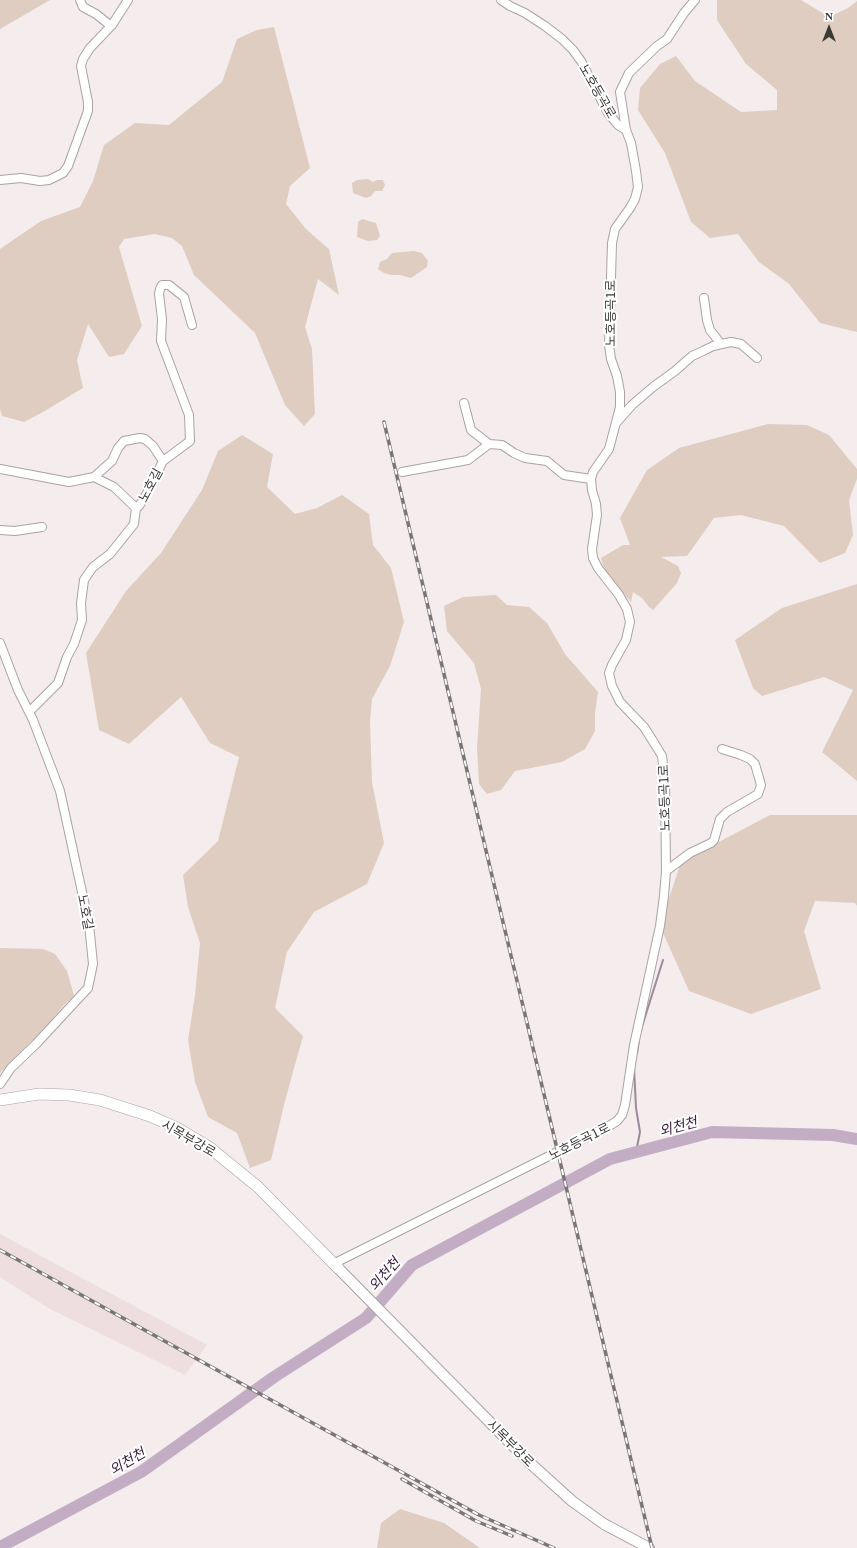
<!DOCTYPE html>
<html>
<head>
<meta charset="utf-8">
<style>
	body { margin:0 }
	#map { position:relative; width:857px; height:1548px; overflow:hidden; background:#f5eced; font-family:Georgia,serif }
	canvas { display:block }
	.north { position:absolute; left:809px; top:8px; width:40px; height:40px; -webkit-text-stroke:3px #fff; paint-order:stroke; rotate:0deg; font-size:11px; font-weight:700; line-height:16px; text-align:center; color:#3c3939 }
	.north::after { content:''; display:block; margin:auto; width:14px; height:18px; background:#3c3939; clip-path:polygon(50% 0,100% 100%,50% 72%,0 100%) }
</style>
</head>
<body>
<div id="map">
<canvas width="857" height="1548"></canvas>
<div class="north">N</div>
</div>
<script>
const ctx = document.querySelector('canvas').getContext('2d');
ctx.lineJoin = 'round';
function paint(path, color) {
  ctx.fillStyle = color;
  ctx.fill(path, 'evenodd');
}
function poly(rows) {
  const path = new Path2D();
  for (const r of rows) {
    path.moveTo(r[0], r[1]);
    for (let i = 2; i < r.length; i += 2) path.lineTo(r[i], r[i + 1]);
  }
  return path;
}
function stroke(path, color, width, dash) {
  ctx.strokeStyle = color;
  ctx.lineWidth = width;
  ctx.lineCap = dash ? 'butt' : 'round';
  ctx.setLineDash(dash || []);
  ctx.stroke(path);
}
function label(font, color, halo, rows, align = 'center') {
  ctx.font = font + ' Georgia,"Noto Sans KR",serif';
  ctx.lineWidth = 4;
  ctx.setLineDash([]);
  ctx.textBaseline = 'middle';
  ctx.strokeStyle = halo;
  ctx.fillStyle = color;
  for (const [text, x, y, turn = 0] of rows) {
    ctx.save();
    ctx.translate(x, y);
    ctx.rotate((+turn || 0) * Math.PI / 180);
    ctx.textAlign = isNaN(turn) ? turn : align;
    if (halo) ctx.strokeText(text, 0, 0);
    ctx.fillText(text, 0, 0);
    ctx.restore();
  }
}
const built = poly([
	[0,1234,207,1345,185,1375,50,1309,0,1277]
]);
const green = poly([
	[0,0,50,0,0,29],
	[717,0,801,0,829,17,848,8,857,1,857,332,820,323,789,284,759,262,738,234,710,238,691,222,665,153,638,110,640,88,660,64,676,56,695,81,741,112,777,110,777,90,746,64,717,20],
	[274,27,310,168,290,186,286,204,306,229,329,249,339,295,318,279,305,327,312,349,315,414,304,426,285,405,255,333,194,275,182,246,172,238,155,234,124,239,119,247,142,326,124,354,109,357,88,324,77,360,83,388,43,412,24,422,2,416,0,409,0,249,41,221,80,207,93,181,104,145,135,123,169,125,222,82,237,39,257,30],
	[368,179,373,182,377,180,383,180,385,185,382,191,375,191,371,196,366,198,353,193,352,183,357,180],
	[362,219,376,223,380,236,377,240,368,241,357,237,358,222],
	[414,251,422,253,428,261,427,267,411,278,400,275,391,275,384,273,378,269,380,262,387,259,392,253],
	[768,424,807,425,829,435,857,469,857,479,849,500,853,535,845,553,820,563,784,526,741,515,714,518,687,556,661,557,678,566,681,573,677,583,653,610,649,607,642,598,633,592,631,602,605,572,601,558,623,545,630,545,620,518,647,470,679,448],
	[242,435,273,454,267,487,295,514,317,508,342,495,369,514,373,545,391,568,404,622,390,666,372,699,370,722,372,782,384,843,367,884,314,912,287,952,275,1008,303,1036,285,1101,271,1160,250,1168,237,1133,208,1117,195,1082,188,1040,195,995,200,943,188,907,183,875,218,841,239,757,210,743,181,697,129,744,99,730,86,653,126,591,161,553,202,490,218,451],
	[857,584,857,781,822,752,853,690,824,677,762,696,753,688,735,640,782,608],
	[496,595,507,605,529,607,547,623,565,654,598,692,595,713,595,731,585,749,562,762,515,771,501,790,487,794,479,784,477,748,481,689,474,663,447,631,444,606,463,597],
	[770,815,857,815,857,906,855,903,815,901,804,931,821,989,751,1014,689,991,660,926,681,862],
	[0,948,43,949,55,954,67,971,74,996,64,1005,45,1028,0,1073],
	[400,1509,444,1523,480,1548,377,1548,381,1523]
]);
const stream = poly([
	[640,1033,663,960],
	[637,1053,639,1040],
	[634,1067,636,1108,640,1132,636,1152]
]);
const river = poly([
	[0,1547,141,1472,274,1377,366,1318,412,1265,610,1159,712,1132,833,1135,857,1139]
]);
const minor = poly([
	[80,0,83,7,96,14,111,26],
	[501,0,510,6,525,13,545,26,562,39,573,50,581,61,608,113,618,125,626,130],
	[0,180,21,178,40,181,49,180,63,173,68,166,88,111,88,102,81,66,83,59,90,48,112,25,128,0],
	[704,298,707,320,710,330,721,344],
	[464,403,471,430,489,444,502,445,514,453,525,458,547,461,564,475,591,479],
	[617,422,632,405,653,387,675,371,692,356,703,351,713,346,731,342,741,344,757,358],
	[163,461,190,441,189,415,161,341,162,319,159,294,160,289,162,285,169,285,184,297,192,325],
	[0,469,69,482,94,477,112,461,118,448,124,441,140,438,145,439,153,446,163,461,147,493,139,506,136,508,134,524,110,554,93,567,84,580,81,603,82,620,74,644,67,657,58,683,29,712],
	[402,472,468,460,489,444],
	[94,477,114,487,136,508],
	[0,530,15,531,42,527],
	[0,643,18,690,33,720,60,791,89,924,93,964,88,988,36,1044,11,1068,0,1084],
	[666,871,690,853,711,843,714,840,720,819,727,812,758,794,761,785,755,764,750,759,741,755,722,749],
	[333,1264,609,1126,617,1121,622,1115,625,1105,634,1045,660,926,664,896,666,871,665,780,662,756,656,746,644,727,620,702,612,686,609,673,612,665,626,640,630,622,627,609,619,595,598,568,593,558,592,549,597,515,596,504,592,490,591,479,593,472,609,449,620,407,620,392,617,376,611,359,609,345,612,243,615,229,630,208,635,199,638,187,636,171,631,143,626,130,620,92,629,73,657,46,667,39,684,13,695,0]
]);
const tertiary = poly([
	[338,1268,530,1463,572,1501,604,1524,649,1548]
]);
const secondary = poly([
	[0,1100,39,1094,69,1095,100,1100,150,1116,177,1128,209,1147,258,1187,338,1268]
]);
const rail = poly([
	[384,422,652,1548],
	[0,1250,479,1515,554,1548],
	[402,1479,476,1521,512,1536]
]);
const streetNames = [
	["노호등곡로",598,91,60],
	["노호등곡1로",610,313,-90],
	["노호길",150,485,-62],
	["노호등곡1로",664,798,-92],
	["노호길",86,912,79],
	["시목부강로",189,1138,30],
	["노호등곡1로",579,1141,-27],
	["시목부강로",511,1443,45]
];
const waterNames = [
	["외천천",678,1126,-15],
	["외천천",384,1274,-49],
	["외천천",127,1461,-31]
];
paint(built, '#efdee0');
paint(green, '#dfcdc1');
stroke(stream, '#9a8a9b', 2);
stroke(river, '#c3adc5', 12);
stroke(minor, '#aba2a3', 10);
stroke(tertiary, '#aba2a3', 12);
stroke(secondary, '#aba2a3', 12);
stroke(minor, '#fff', 8);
stroke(tertiary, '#fff', 10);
stroke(secondary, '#fff', 11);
stroke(rail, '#7a7576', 3.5);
stroke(rail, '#fff', 2, [6]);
label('13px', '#3c3939', '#fff', streetNames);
label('italic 14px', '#391b3d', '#fff', waterNames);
</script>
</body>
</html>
